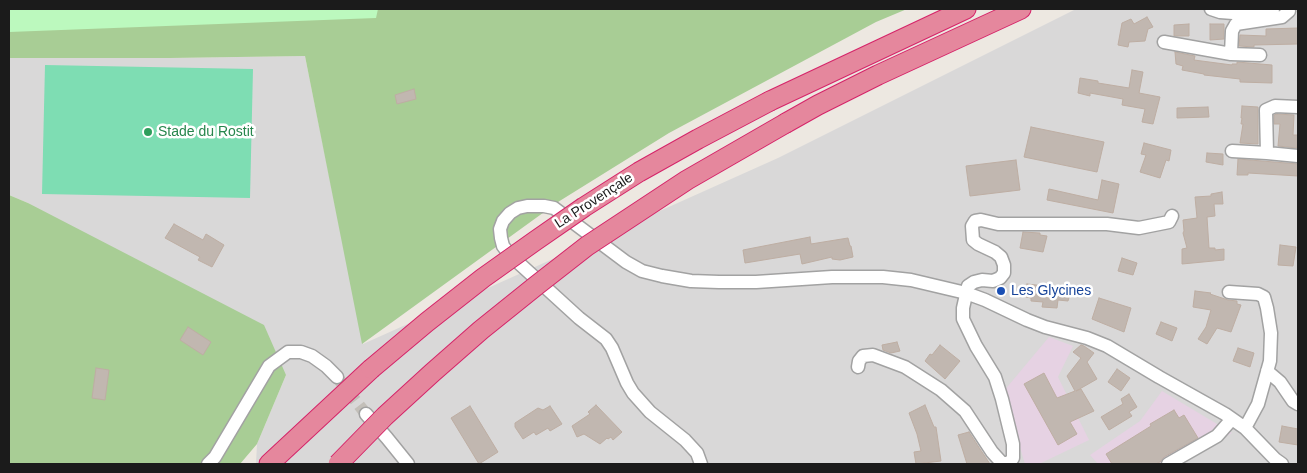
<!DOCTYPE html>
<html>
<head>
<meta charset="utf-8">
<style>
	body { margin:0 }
	#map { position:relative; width:1307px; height:473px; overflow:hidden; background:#ede8e1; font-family:Helvetica,sans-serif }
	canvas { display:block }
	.frame { position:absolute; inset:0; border:10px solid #1b1b1b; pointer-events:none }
</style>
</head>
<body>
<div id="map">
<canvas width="1307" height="473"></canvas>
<div class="frame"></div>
</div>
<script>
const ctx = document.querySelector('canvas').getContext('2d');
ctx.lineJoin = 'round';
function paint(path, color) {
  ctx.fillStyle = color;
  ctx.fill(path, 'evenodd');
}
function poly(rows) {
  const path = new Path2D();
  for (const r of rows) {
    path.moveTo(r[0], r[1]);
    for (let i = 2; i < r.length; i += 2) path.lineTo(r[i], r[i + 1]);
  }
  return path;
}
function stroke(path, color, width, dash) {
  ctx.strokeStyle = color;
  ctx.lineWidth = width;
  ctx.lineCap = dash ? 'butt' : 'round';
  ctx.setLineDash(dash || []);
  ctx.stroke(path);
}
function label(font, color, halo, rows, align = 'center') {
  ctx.font = font + ' Helvetica,sans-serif';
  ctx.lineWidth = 5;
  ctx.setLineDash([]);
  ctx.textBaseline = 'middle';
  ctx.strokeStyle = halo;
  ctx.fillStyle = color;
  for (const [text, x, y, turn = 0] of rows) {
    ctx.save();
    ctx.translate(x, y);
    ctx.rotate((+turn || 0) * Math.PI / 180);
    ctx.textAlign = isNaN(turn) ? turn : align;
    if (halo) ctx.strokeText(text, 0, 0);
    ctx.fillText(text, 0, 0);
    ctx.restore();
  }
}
const residential = poly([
	[1076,9,1298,9,1298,464,256,464,257,444,286,375,28,203,9,195,9,58,170,58,305,56,363,344,778,158]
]);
const industrial = poly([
	[1049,337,1073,346,1058,377,1089,440,1039,464,1025,464,1003,392],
	[1162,391,1232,433,1177,464,1098,464,1090,455,1140,421]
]);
const forest = poly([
	[9,9,907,9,876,22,669,133,558,202,362,344,305,56,170,58,9,58],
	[9,195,28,203,264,325,286,375,257,444,240,464,9,464]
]);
const park = poly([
	[9,9,378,9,376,18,9,32]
]);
const pitch = poly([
	[45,65,253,69,250,198,42,194]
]);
const building = poly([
	[1147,17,1153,27,1148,29,1145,41,1129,42,1128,47,1118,45,1122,23,1131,19,1134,24,1147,17],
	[1189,24,1189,36,1174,36,1174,25,1189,24],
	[1210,24,1224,24,1224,39,1210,40,1210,24],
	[1298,28,1298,44,1254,45,1254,47,1239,46,1240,35,1266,36,1266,29,1298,28],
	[1175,52,1195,56,1194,60,1232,65,1232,64,1237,64,1237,62,1272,65,1272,83,1240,82,1240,79,1204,75,1204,74,1182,70,1183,66,1176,64,1175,52],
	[1132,70,1143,72,1139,93,1160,97,1153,124,1142,122,1145,109,1122,105,1123,99,1090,93,1090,96,1078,93,1080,78,1098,81,1098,83,1129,88,1132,70],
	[414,89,416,99,397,104,395,95,414,89],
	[1242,106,1258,107,1258,144,1240,143,1243,124,1241,124,1242,118,1241,118,1242,106],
	[1208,107,1209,117,1177,118,1177,108,1208,107],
	[1277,114,1294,115,1293,135,1298,135,1297,148,1278,146,1280,124,1274,124,1274,115,1277,114],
	[1031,127,1104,142,1097,172,1024,157,1031,127],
	[1144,143,1171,150,1169,161,1166,160,1160,178,1140,172,1146,155,1141,154,1144,143],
	[1207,153,1223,154,1223,165,1206,162,1207,153],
	[1238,159,1298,164,1298,176,1248,173,1248,175,1237,175,1238,159],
	[1016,160,1020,190,970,196,966,166,1016,160],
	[1102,180,1119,184,1113,213,1047,200,1049,189,1098,200,1102,180],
	[1222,192,1223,204,1214,204,1215,216,1207,217,1209,248,1215,248,1215,250,1224,249,1224,260,1182,264,1182,249,1187,248,1183,233,1184,231,1183,220,1197,218,1195,197,1211,196,1211,194,1222,192],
	[174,224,203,240,206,234,224,245,212,267,198,260,200,257,165,238,174,224],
	[1023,232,1040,233,1040,235,1047,236,1043,252,1020,248,1023,232],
	[810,237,811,244,848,238,850,246,851,246,853,257,840,260,832,259,832,257,802,264,800,254,745,263,743,250,810,237],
	[1280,245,1296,247,1293,266,1278,265,1280,245],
	[1122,258,1137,263,1133,275,1118,271,1122,258],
	[1027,284,1054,287,1054,286,1072,287,1068,301,1058,300,1057,308,1042,307,1043,302,1031,301,1031,298,1026,297,1027,284],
	[1195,291,1211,293,1210,294,1228,300,1237,301,1237,304,1241,305,1231,332,1217,328,1207,344,1198,339,1206,327,1211,310,1193,307,1195,291],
	[1099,298,1131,308,1124,332,1092,319,1099,298],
	[1161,322,1177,328,1172,341,1156,334,1161,322],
	[188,327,211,342,203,355,180,340,188,327],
	[897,342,900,351,891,353,883,350,882,345,897,342],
	[940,345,960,361,945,379,925,361,930,354,932,355,940,345],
	[1081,345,1084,346,1094,353,1087,362,1097,379,1076,391,1081,389,1094,411,1070,422,1077,434,1058,445,1024,384,1044,373,1057,398,1075,391,1067,376,1081,358,1073,352,1081,345],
	[1238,348,1254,353,1250,367,1233,361,1238,348],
	[96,368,109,370,105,400,92,398,96,368],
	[1117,369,1130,378,1121,391,1108,382,1117,369],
	[1129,394,1137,407,1129,412,1132,416,1109,430,1101,417,1123,404,1121,399,1129,394],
	[596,405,622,432,613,440,611,437,608,439,607,438,600,444,584,434,577,437,572,426,590,414,588,412,596,405],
	[925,405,934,427,936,427,941,461,916,464,914,452,921,451,917,434,909,413,925,405],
	[470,406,498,452,479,464,451,418,470,406],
	[550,406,562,424,550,431,548,428,536,435,534,432,523,439,515,427,515,423,538,408,543,410,550,406],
	[1174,410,1179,418,1184,415,1198,438,1164,457,1160,462,1156,464,1112,464,1106,454,1151,426,1150,424,1174,410],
	[1282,426,1298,429,1298,445,1279,442,1282,426],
	[969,432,980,449,990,464,967,464,958,435,969,432]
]);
const minorTunnel = poly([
	[337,377,366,414]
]);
const minor = poly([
	[1211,9,1220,12,1233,13,1273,9],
	[1164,42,1231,54,1232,31,1236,24,1282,17,1289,11],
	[1231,54,1260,55],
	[1298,107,1275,106,1266,110,1267,153,1298,156],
	[1232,151,1267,153],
	[1229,292,1258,294,1264,297,1267,308,1271,333,1270,361,1258,404,1245,428],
	[858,367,859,361,863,356,873,355,905,367,941,390,965,411,992,452,1002,463,1009,463,1013,458,1013,444,1002,399,995,377,976,346,963,319,963,308,968,286,974,282,982,280,993,281,1000,278,1004,273,1004,265,1001,257,995,252,978,244,973,240,972,226,975,221,981,220,998,224,1107,224,1139,228,1169,222,1172,216],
	[1267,371,1280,382,1293,401,1298,404],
	[366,414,387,438,408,464],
	[208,464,215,457,269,366,288,352,301,352,312,356,326,366,337,377],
	[701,464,697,453,685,440,650,412,633,393,627,383,612,348,606,339,579,318,510,255,503,246,501,238,500,229,503,221,510,213,518,208,527,206,544,206,554,208,626,262,642,271,662,276,691,281,719,282,756,282,832,277,883,277,911,280,966,293,985,300,1027,320,1045,327,1087,338,1107,346,1159,377,1225,414,1245,428,1275,459,1282,464],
	[1168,464,1217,436,1232,419]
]);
const highway = poly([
	[770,101,966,9],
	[786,123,818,105,878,75,1021,9],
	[269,464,371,369]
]);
const highwayBridge = poly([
	[371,369,427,322,483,278,535,241,584,207,639,172,698,139,770,101],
	[338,464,385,416,432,373,481,330,537,285,587,246,687,180,786,123]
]);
const markers = [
	[148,132,5,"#2e9e5b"],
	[1001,291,5,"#1a4fb4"]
];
const leisureNames = [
	["Stade du Rostit",158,132]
];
const streetNames = [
	["La Provençale",594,201,-33]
];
const transitNames = [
	["Les Glycines",1011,291]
];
paint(residential, '#d9d8d8');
paint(industrial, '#e6d2e3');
paint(forest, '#a8cd95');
paint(park, '#bcf9be');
paint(pitch, '#7eddb3');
paint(building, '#c1b7b0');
stroke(building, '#beaea3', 1);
stroke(minorTunnel, '#c3bfb9', 12, [12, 6]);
stroke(minor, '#a2a2a2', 15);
stroke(highway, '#d52469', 21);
stroke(minor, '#fff', 12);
stroke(highway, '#e5879d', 19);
stroke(highwayBridge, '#d52469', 21, []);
stroke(highwayBridge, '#e5879d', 19);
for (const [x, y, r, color] of markers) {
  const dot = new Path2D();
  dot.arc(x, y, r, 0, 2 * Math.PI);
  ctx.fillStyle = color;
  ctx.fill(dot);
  stroke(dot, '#fff', 2);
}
label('14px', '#27864d', '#fff', leisureNames, 'left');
label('14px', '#1b1b1b', '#fff', streetNames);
label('14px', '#164399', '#fff', transitNames, 'left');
</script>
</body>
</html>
